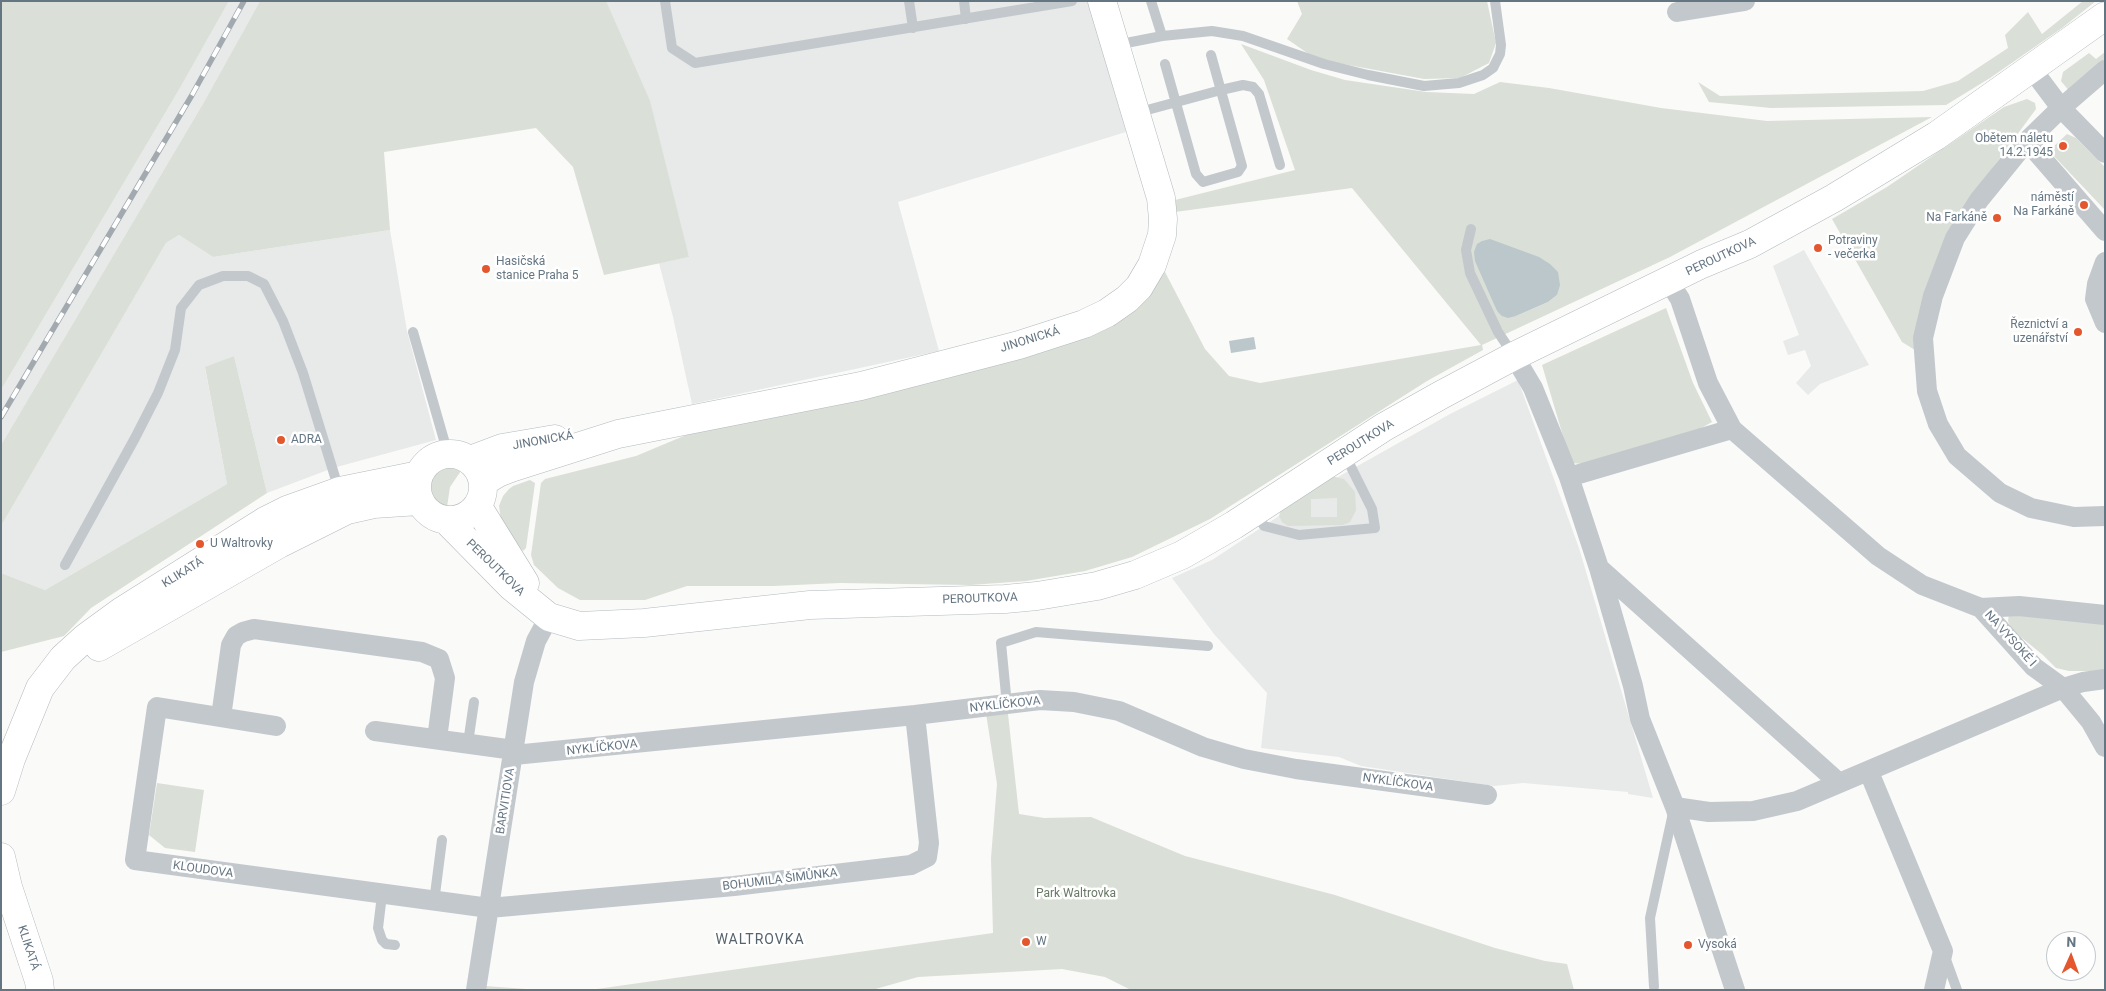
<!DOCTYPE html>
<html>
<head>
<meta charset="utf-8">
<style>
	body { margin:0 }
	#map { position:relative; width:2106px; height:991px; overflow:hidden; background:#fafaf8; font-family:Roboto,sans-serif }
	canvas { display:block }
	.frame { position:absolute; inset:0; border:2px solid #657683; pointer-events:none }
	.north { position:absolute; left:2046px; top:931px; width:50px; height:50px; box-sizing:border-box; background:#fff; border:1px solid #c1c8cd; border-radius:50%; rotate:2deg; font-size:14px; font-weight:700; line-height:20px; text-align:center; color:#657683 }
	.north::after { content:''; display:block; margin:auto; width:18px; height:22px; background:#e4572e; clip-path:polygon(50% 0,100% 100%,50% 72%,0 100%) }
</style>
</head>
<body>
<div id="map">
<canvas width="2106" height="991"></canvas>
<div class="frame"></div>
<div class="north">N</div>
</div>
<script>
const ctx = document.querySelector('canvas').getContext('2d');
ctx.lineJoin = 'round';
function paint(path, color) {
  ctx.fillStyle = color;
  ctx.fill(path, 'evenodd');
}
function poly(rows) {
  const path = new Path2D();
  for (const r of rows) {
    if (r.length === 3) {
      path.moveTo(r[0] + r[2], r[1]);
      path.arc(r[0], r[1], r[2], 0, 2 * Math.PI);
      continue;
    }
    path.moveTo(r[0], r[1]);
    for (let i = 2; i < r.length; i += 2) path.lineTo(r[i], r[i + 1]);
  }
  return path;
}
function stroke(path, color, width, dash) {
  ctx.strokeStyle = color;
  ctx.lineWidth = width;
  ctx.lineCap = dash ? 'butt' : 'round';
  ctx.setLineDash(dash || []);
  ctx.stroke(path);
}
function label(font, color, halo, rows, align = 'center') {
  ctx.font = font + ' Roboto,sans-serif';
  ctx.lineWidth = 5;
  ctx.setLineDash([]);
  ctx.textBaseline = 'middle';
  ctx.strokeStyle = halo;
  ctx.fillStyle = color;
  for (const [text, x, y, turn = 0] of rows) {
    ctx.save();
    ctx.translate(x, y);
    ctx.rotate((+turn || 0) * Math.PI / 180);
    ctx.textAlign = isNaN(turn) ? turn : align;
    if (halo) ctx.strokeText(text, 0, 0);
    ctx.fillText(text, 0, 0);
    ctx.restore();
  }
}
const built = poly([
	[229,1,260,1,204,102,1,445,1,390,180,88],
	[606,1,1031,1,1032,7,1072,1,1088,1,1126,132,898,202,939,351,692,404,673,317,659,263,689,257],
	[390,230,407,331,436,440,333,468,267,493,234,356,205,368,227,484,45,590,1,573,1,526,166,243,179,235,213,257],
	[1804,250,1869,365,1820,384,1808,395,1796,383,1811,366,1805,350,1788,355,1783,341,1799,335,1773,266],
	[1518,380,1579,548,1653,798,1628,794,1628,792,1523,783,1494,786,1361,766,1339,757,1261,748,1267,693,1214,634,1172,578,1212,560,1338,477,1450,414]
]);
const green = poly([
	[1,1,229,1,180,88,1,390],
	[260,1,606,1,650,101,689,257,604,275,573,167,536,128,384,152,390,230,213,257,179,235,166,243,1,526,1,445,204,102],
	[1297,1,1487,1,1496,43,1489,63,1460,78,1424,79,1316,59,1287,39,1302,14],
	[2083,1,2096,1,2062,28,1990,78,1946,105,1771,108,1709,102,1698,82,1720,96,1923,91,1958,81,2008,48,2005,35,2028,12,2042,34],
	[1241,44,1311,70,1345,80,1426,92,1474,94,1500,82,1549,88,1661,108,1767,121,1932,117,1670,257,1482,345,1483,350,1427,381,1210,519,1132,557,1085,571,1026,581,970,585,840,583,773,586,687,586,645,600,580,600,558,588,534,565,531,555,541,483,545,479,636,456,691,433,1006,360,1114,325,1142,303,1165,272,1205,349,1229,376,1260,383,1481,345,1352,188,1175,212,1175,200,1295,170,1264,80],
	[1557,295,1548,302,1516,316,1497,311,1494,303],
	[2105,52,2105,62,2070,92,2061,81,2063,72,2089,53,2096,59],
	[2027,99,2035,103,2036,109,1969,200,1915,350,1902,342,1832,219,1887,187,2004,107],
	[2067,134,2076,138,2105,167,2105,210,2052,154,2051,149],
	[1666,308,1693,383,1712,422,1696,431,1585,464,1571,463,1542,365],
	[234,356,267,493,91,608,64,636,1,652,1,573,45,590,227,484,205,367],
	[449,464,463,468,450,487,447,507,435,501,431,496,429,482,436,469],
	[1331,476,1344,479,1355,492,1356,510,1350,522,1343,525,1288,526,1282,522,1279,516,1281,510],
	[1337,498,1337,517,1311,517,1311,499],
	[530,480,535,483,526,548,523,551,508,535,501,520,499,506,503,496,509,489,513,486],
	[2009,614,2105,620,2105,671,2069,671,2056,668,2043,655,2012,630,2008,621],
	[1007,705,1019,814,1044,818,1091,817,1185,856,1335,895,1495,948,1545,961,1567,964,1574,990,1131,990,1105,977,1062,969,918,977,872,990,485,990,485,986,526,989,597,989,993,933,991,858,997,784,985,707],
	[157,783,204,790,195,852,165,848,149,835]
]);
const water = poly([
	[1490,239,1539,257,1550,264,1558,272,1560,285,1557,295,1548,302,1516,316,1508,318,1502,316,1497,311,1475,261,1474,252,1477,244,1482,241],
	[1254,337,1256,349,1231,353,1229,341]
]);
const lane = poly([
	[665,1,672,48,695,63,1072,1],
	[909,1,913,28],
	[964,1,966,19],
	[1151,1,1162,36],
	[1116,45,1162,36,1212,31,1243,36,1324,64,1368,75,1424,86,1459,83,1483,75,1493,68,1500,54,1501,45,1495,1],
	[1165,64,1196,174,1203,182,1238,172,1242,166,1211,55],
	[1136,113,1221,90,1243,85,1253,87,1259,94,1280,165],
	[1471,229,1466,250,1470,273,1498,332,1514,356],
	[413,332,448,454],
	[1255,513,1264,526,1299,535,1375,528,1372,509,1345,455],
	[65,565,135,438,158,393,175,350,181,308,199,285,223,276,248,276,264,284,283,321,303,373,339,490],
	[1007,705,1001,643,1036,632,1208,646],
	[468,743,474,702],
	[382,895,378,928,382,940,386,944,395,945],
	[434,902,442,840],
	[1945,957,1957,990],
	[1654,987,1650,918,1673,813]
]);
const street = poly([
	[1677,12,1745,1],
	[2031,68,2061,108,2105,153],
	[2105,70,2061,108,2027,141,1979,200,1955,238,1933,296,1923,338,1927,391,1938,424,1957,456,2000,493,2031,508,2074,517,2105,516],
	[2027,141,2105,231],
	[2105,262,2097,284,2095,299,2105,323],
	[1669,282,1680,299,1708,383,1732,429,1878,556,1922,585,1981,608,2019,606,2105,615],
	[1514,356,1533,388,1569,477,1599,568,1633,686,1640,719,1675,807,1735,990],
	[1569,477,1732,429],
	[1599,568,1839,783],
	[1981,608,2034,667,2063,688,2091,722,2105,747],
	[221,717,231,645,236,636,243,632,254,629,422,652,439,659,445,678,437,739],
	[276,726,157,707,135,860,489,908,734,886,911,865,927,857,929,843,915,715],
	[375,731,514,750],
	[514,755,915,715,1040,700,1074,702,1119,711,1203,747,1244,759,1296,769,1487,795],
	[1869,772,1943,951,1934,990],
	[1675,807,1709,812,1753,811,1797,801,2063,688,2083,682,2105,679],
	[476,990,524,682,536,641,549,617]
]);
const secondary = poly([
	[450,487,33],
	[470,460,502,448,555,439],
	[483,482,498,473,511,468,618,434,861,386,1019,345,1084,324,1107,313,1127,299,1139,287,1152,265,1162,235,1163,219,1161,198,1102,1],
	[478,507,525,583],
	[447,521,512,587,549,617,579,626,644,623,810,605,1005,599,1037,596,1097,586,1135,575,1182,555,1234,525,1384,427,1441,395,1514,356,1702,264,1750,244,1834,198,1936,136,2105,16],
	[99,647,279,544,347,510,374,504,419,501],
	[1,791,11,759,40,688,63,658,85,638,122,611,265,521,287,510,340,491,419,475],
	[1,857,8,887,39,981,40,990]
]);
const rail = poly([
	[1,417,192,95,244,1]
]);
const markers = [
	[2063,146,5,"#e4572e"],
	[2084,205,5,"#e4572e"],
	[1997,218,5,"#e4572e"],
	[1818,248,5,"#e4572e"],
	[486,269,5,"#e4572e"],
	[2078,332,5,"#e4572e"],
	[281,440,5,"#e4572e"],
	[200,544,5,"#e4572e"],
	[1026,942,5,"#e4572e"],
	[1688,945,5,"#e4572e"]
];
const poiNames = [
	["Obětem náletu",2053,139,"right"],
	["14.2.1945",2053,153,"right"],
	["náměstí",2074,198,"right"],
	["Na Farkáně",2074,212,"right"],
	["Na Farkáně",1987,218,"right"],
	["Potraviny",1828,241],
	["- večerka",1828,255],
	["Hasičská",496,262],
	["stanice Praha 5",496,276],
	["Řeznictví a",2068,325,"right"],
	["uzenářství",2068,339,"right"],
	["ADRA",291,440],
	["U Waltrovky",210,544],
	["W",1036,942],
	["Vysoká",1698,945]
];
const streetNames = [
	["PEROUTKOVA",1721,257,-25],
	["JINONICKÁ",1030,340,-17],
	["JINONICKÁ",543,441,-10],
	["PEROUTKOVA",1361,443,-32],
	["PEROUTKOVA",495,568,44],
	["KLIKATÁ",183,573,-32],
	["PEROUTKOVA",980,599,-2],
	["NA VYSOKÉ I",2010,639,48],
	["NYKLÍČKOVA",1005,705,-6],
	["NYKLÍČKOVA",602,748,-6],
	["NYKLÍČKOVA",1398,783,8],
	["BARVITIOVA",506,801,-81],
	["KLOUDOVA",203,870,8],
	["BOHUMILA ŠIMŮNKA",780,880,-7],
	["KLIKATÁ",28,948,72]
];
const parkNames = [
	["Park Waltrovka",1076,894]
];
const neighbourhoodNames = [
	["WALTROVKA",760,940]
];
paint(built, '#e8e9e9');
paint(green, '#dadfd7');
paint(water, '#bbc7cb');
stroke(secondary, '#b3babf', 29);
stroke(lane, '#c3c8cc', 10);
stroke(street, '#c3c8cc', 20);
stroke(secondary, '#fff', 28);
stroke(rail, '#a2aab0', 5.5);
stroke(rail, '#fff', 4, [11]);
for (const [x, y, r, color] of markers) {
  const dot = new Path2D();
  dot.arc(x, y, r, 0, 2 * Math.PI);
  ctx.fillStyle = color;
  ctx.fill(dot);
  stroke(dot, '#fff', 2);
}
label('12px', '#657683', '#fff', poiNames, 'left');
label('12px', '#657683', '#fff', streetNames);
label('12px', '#687a64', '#fff', parkNames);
ctx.letterSpacing = '1px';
label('14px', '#57646e', '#fff', neighbourhoodNames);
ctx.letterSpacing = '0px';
</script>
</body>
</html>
